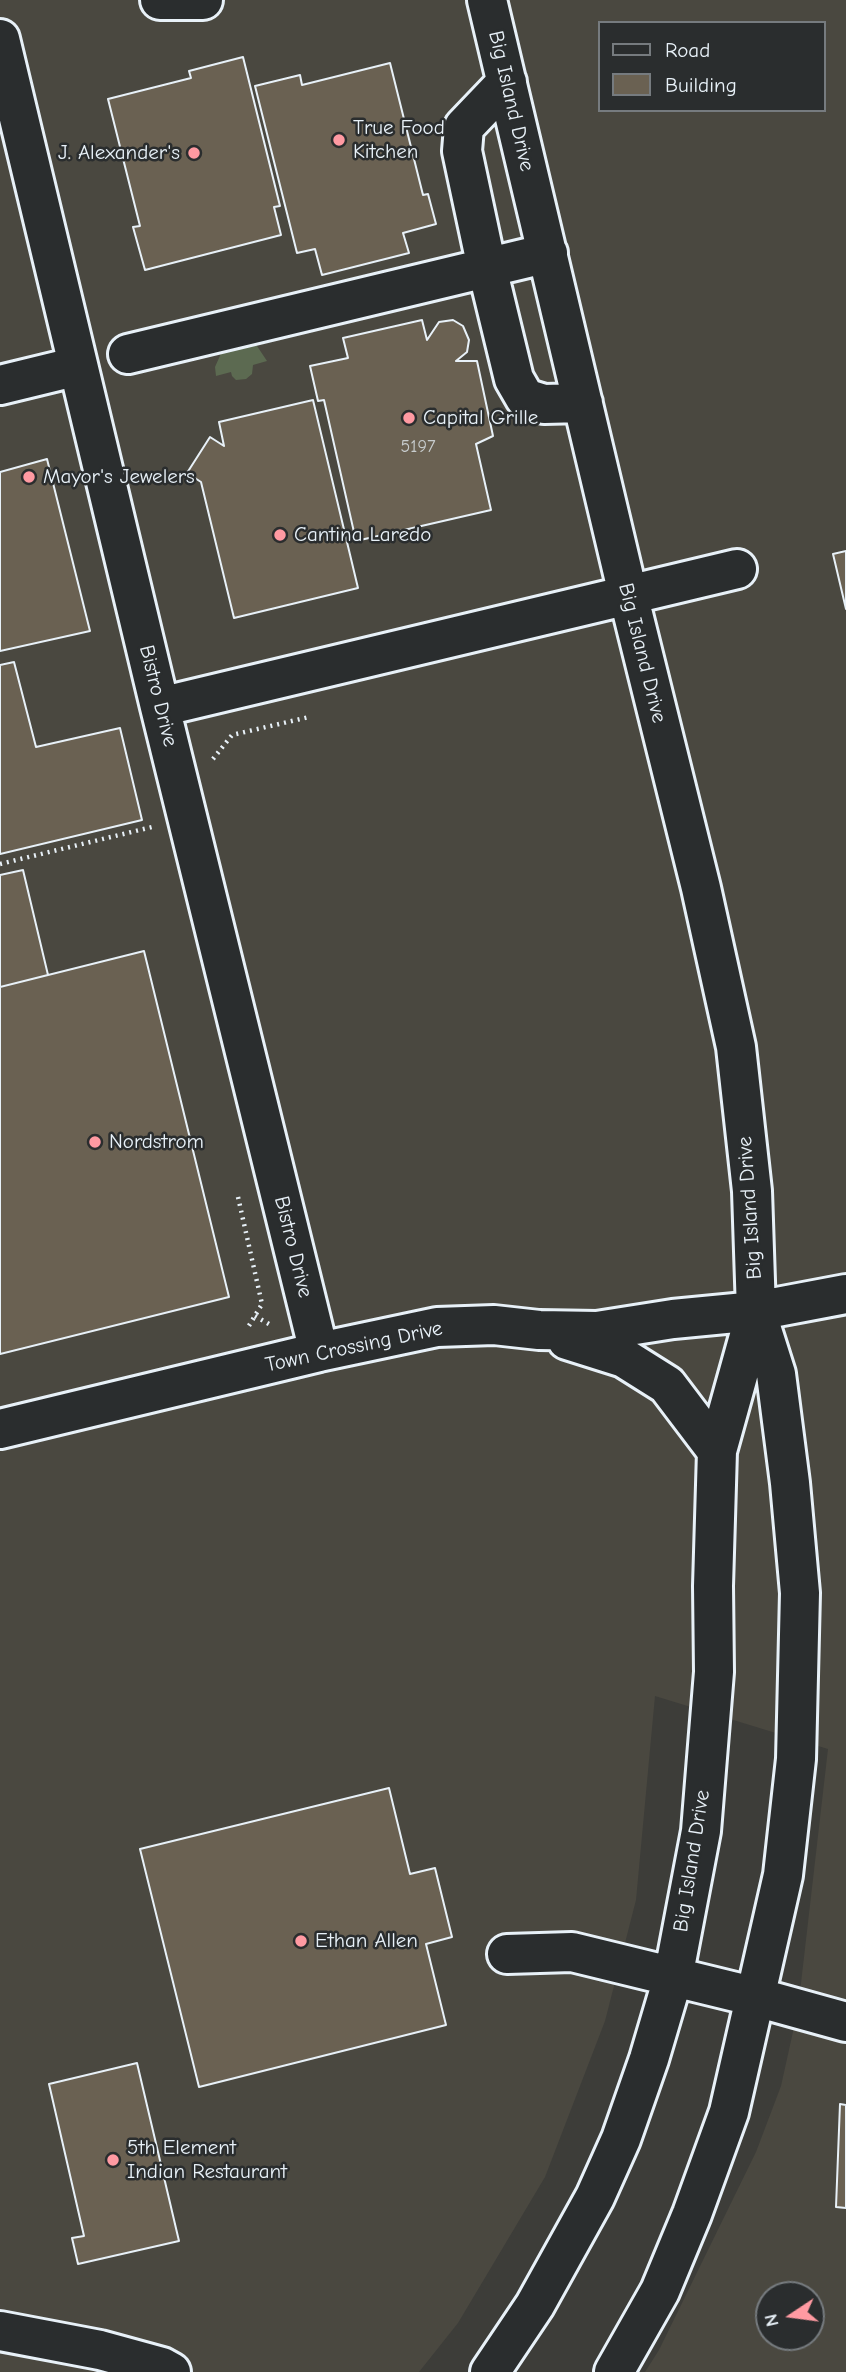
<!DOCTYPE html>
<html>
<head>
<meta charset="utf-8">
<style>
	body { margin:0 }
	#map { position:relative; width:846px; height:2372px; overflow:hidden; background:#3d3d39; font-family:"Comic Neue",sans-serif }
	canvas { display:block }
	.legend { position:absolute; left:598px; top:21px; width:228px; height:91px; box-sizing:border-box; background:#2a2d2e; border:2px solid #767b7f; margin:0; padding:9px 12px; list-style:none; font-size:21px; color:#e8f1f8 }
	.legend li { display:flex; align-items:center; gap:14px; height:35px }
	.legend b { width:35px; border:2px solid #767b7f }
	.north { position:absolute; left:755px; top:2281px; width:70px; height:70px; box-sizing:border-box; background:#2a2d2e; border:2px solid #767b7f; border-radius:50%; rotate:257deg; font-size:19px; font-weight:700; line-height:28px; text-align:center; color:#e8f1f8 }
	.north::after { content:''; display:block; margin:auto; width:24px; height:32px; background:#ff9aa2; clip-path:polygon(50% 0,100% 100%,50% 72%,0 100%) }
</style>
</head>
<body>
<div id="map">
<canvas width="846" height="2372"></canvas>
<ul class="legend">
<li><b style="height:9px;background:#2a2d2e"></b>Road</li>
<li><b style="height:19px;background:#6a6152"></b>Building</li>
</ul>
<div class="north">N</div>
</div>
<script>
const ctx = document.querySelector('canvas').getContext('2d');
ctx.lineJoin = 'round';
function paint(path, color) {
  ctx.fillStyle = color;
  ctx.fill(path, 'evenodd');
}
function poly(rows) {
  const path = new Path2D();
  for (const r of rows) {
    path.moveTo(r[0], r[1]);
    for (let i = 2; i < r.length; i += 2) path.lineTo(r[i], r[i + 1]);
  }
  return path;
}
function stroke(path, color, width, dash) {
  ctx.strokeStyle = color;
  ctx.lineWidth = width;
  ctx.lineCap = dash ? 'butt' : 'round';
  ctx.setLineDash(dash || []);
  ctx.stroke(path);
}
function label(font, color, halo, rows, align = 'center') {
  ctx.font = font + ' "Comic Neue",sans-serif';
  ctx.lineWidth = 5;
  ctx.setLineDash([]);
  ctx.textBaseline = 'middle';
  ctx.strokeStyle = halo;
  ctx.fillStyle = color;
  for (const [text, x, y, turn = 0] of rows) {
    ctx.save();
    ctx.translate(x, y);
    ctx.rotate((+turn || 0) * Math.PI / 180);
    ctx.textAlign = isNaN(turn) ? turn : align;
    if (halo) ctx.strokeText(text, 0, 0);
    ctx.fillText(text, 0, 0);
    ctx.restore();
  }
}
const built = poly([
	[0,0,846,0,846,2372,645,2372,659,2350,756,2152,781,2086,798,2009,828,1749,655,1696,636,1900,605,2021,545,2177,458,2323,419,2372,0,2372],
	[599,23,823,23,823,110,599,110],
	[769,2295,811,2295,811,2337,769,2337]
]);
const green = poly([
	[250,344,257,346,267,361,253,365,252,374,246,379,236,380,232,376,231,372,216,376,215,367,223,349]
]);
const building = poly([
	[243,57,280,206,274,207,281,235,145,270,133,227,140,226,108,99,191,78,189,71,243,57],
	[390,63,423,195,428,194,436,224,403,233,409,253,322,275,315,249,297,253,255,86,300,75,302,85,390,63],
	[422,320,427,340,439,322,453,320,463,326,469,340,467,352,456,361,477,361,493,436,476,444,491,510,356,541,324,400,318,401,310,366,348,358,343,338,422,320],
	[313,400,358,588,234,618,201,482,187,473,210,437,224,446,219,422,313,400],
	[47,459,90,631,0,651,0,472,47,459],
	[846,551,846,609,833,554,846,551],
	[14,662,36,747,120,728,142,820,0,854,0,665,14,662],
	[23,870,48,975,0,987,0,875,23,870],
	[144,951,229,1297,0,1354,0,987,144,951],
	[389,1788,410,1874,435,1868,452,1937,426,1944,446,2025,199,2087,140,1849,389,1788],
	[137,2063,179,2241,78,2264,72,2238,84,2236,49,2084,137,2063],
	[840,2104,846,2105,846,2208,836,2207,840,2104]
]);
const path = poly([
	[213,759,232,735,309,717],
	[0,864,152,827],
	[238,1197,262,1304,247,1329],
	[255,1316,269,1324]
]);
const minor = poly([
	[160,0,203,0],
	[487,0,628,594,701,888,736,1047,752,1191,756,1311,776,1374,790,1483,800,1593,796,1759,783,1875,729,2112,692,2214,660,2291,614,2372],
	[0,39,160,707,319,1352],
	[507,82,464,127,462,151,487,268,514,379,525,398,544,404,583,403],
	[128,354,548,253],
	[0,385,78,366],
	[160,707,737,569],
	[567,1340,624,1358,667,1385,717,1451],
	[0,1429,319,1352,437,1327,494,1325,539,1330,597,1331,673,1319,756,1311,846,1294],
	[507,1954,572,1952,756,1997,846,2022],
	[0,2331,100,2350,162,2367,171,2372],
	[490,2372,535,2305,595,2197,621,2139,649,2059,673,1978,701,1831,714,1672,713,1586,717,1451,756,1311]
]);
const markers = [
	[339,140,7,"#ff9aa2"],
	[194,153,7,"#ff9aa2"],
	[409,418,7,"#ff9aa2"],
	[29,477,7,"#ff9aa2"],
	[280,535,7,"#ff9aa2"],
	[95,1142,7,"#ff9aa2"],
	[301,1941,7,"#ff9aa2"],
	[113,2160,7,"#ff9aa2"]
];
const numberNames = [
	["5197",418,447]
];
const streetNames = [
	["Big Island Drive",511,101,77],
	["Big Island Drive",642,653,76],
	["Bistro Drive",158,696,76],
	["Big Island Drive",750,1208,-94],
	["Bistro Drive",293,1247,76],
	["Town Crossing Drive",354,1347,-12],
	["Big Island Drive",692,1861,-81]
];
const poiNames = [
	["True Food",353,128],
	["Kitchen",353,152],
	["J. Alexander's",180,153,"right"],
	["Capital Grille",423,418],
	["Mayor's Jewelers",43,477],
	["Cantina Laredo",294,535],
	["Nordstrom",109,1142],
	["Ethan Allen",315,1941],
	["5th Element",127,2148],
	["Indian Restaurant",127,2172]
];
paint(built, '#4a4840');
paint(green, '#5c6a51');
paint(building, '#6a6152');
stroke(building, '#e8f1f8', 2);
stroke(minor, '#e8f1f8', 44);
stroke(path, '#e8f1f8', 4.5, [2, 5]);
stroke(minor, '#2a2d2e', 38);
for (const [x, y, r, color] of markers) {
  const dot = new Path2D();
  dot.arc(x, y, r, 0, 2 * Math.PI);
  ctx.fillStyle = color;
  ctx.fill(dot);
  stroke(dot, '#2a2d2e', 2.5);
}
label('18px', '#c8cdce', null, numberNames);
label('21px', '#e8f1f8', '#2a2d2e', streetNames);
label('21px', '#e8f1f8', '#2a2d2e', poiNames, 'left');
</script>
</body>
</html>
